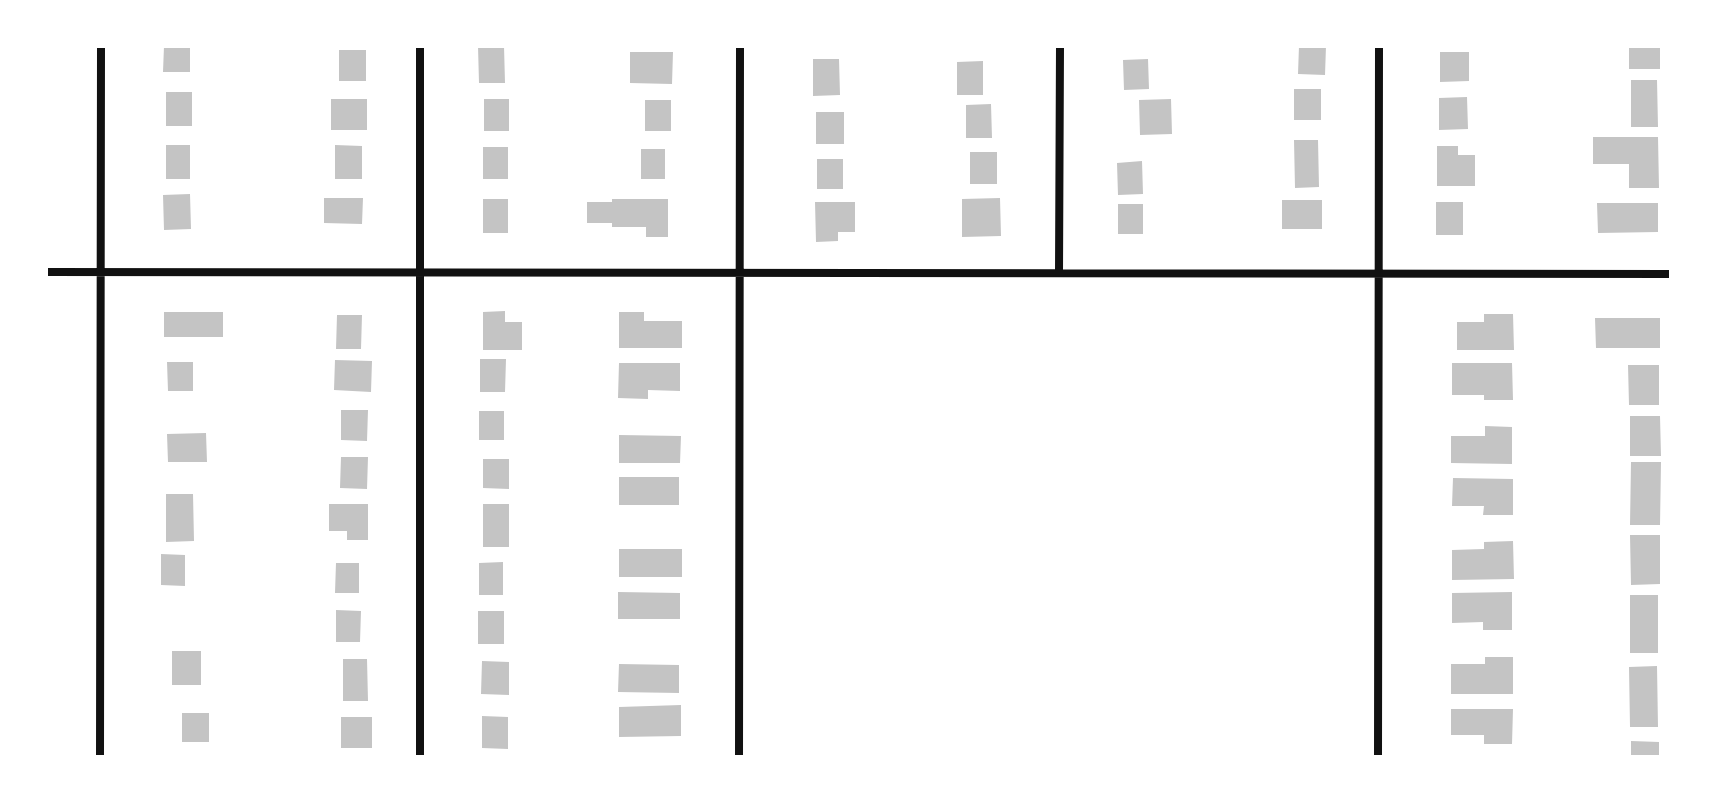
<!DOCTYPE html>
<html>
<head>
<meta charset="utf-8">
<style>
	body { margin:0 }
	#map { position:relative; width:1717px; height:803px; overflow:hidden; background:#fff; font-family:Helvetica,sans-serif }
	canvas { display:block }
	.frame { position:absolute; inset:0; border:48px solid #fff; pointer-events:none }
</style>
</head>
<body>
<div id="map">
<canvas width="1717" height="803"></canvas>
<div class="frame"></div>
</div>
<script>
const ctx = document.querySelector('canvas').getContext('2d');
ctx.lineJoin = 'round';
function paint(path, color) {
  ctx.fillStyle = color;
  ctx.fill(path, 'evenodd');
}
function poly(rows) {
  const path = new Path2D();
  for (const r of rows) {
    path.moveTo(r[0], r[1]);
    for (let i = 2; i < r.length; i += 2) path.lineTo(r[i], r[i + 1]);
  }
  return path;
}
function stroke(path, color, width, dash) {
  ctx.strokeStyle = color;
  ctx.lineWidth = width;
  ctx.lineCap = dash ? 'butt' : 'round';
  ctx.setLineDash(dash || []);
  ctx.stroke(path);
}
const building = poly([
	[164,46,190,46,190,72,163,72],
	[478,46,504,46,505,83,479,83],
	[1299,46,1326,46,1325,75,1298,74],
	[1629,46,1660,46,1660,69,1629,69],
	[339,50,366,50,366,81,339,81],
	[630,52,673,52,672,84,630,83],
	[1440,52,1469,52,1469,81,1440,82],
	[813,59,839,59,840,95,813,96],
	[1148,59,1149,89,1124,90,1123,60],
	[983,61,983,95,957,95,957,62],
	[1631,80,1657,80,1658,127,1631,127],
	[1294,89,1321,89,1321,120,1294,120],
	[166,92,192,92,192,126,166,126],
	[1467,97,1468,129,1439,130,1439,98],
	[331,99,367,99,367,130,331,130],
	[484,99,509,99,509,131,484,131],
	[1171,99,1172,134,1140,135,1139,100],
	[645,100,671,100,671,131,645,131],
	[991,104,992,138,966,138,966,105],
	[816,112,844,112,844,144,816,144],
	[1593,137,1658,137,1659,188,1629,188,1629,164,1593,164],
	[1294,140,1318,140,1319,187,1295,188],
	[166,145,190,145,190,179,166,179],
	[335,145,362,146,362,179,335,179],
	[1437,146,1458,146,1458,155,1475,155,1475,186,1437,186],
	[483,147,508,147,508,179,483,179],
	[641,149,665,149,665,179,641,179],
	[970,152,997,152,997,184,970,184],
	[817,159,843,159,843,189,817,189],
	[1142,161,1143,194,1118,195,1117,163],
	[190,194,191,229,164,230,163,195],
	[324,198,363,198,362,224,324,223],
	[1000,198,1001,236,962,237,962,199],
	[483,199,508,199,508,233,483,233],
	[612,199,668,199,668,237,646,237,646,227,612,227,612,223,587,223,587,202,612,202],
	[1282,200,1322,200,1322,229,1282,229],
	[815,202,855,202,855,232,838,232,838,241,816,242],
	[1436,202,1463,202,1463,235,1436,235],
	[1597,203,1658,203,1658,232,1598,233],
	[1118,204,1143,204,1143,234,1118,234],
	[505,311,505,322,522,322,522,350,483,350,483,312],
	[164,312,223,312,223,337,164,337],
	[619,312,644,312,644,321,682,321,682,348,619,348],
	[1484,314,1513,314,1514,350,1457,350,1457,322,1484,322],
	[337,315,362,315,361,349,336,349],
	[1595,318,1660,318,1660,348,1596,348],
	[480,359,506,359,505,392,480,392],
	[335,360,372,361,371,392,334,390],
	[167,362,193,362,193,391,168,391],
	[619,363,680,363,680,391,648,390,648,399,618,398],
	[1452,363,1512,363,1513,400,1484,400,1484,395,1452,395],
	[1628,365,1659,365,1659,405,1629,405],
	[341,410,368,410,367,441,341,440],
	[479,411,504,411,504,440,479,440],
	[1630,416,1660,416,1661,456,1630,456],
	[1485,426,1512,427,1512,464,1451,463,1451,436,1485,436],
	[206,433,207,462,168,462,167,434],
	[619,435,681,436,680,463,619,463],
	[341,457,368,457,367,489,340,488],
	[483,459,509,459,509,489,483,488],
	[1631,462,1661,462,1660,525,1630,525],
	[619,477,679,477,679,505,619,505],
	[1453,478,1513,479,1513,515,1483,515,1484,506,1452,506],
	[166,494,193,494,194,541,166,542],
	[329,504,368,504,368,540,347,540,347,531,329,531],
	[483,504,509,504,509,547,483,547],
	[1630,535,1660,535,1660,584,1631,585],
	[1513,541,1514,579,1452,580,1452,550,1484,549,1484,542],
	[619,549,682,549,682,577,619,577],
	[161,554,185,555,185,586,161,585],
	[503,562,503,595,479,595,479,563],
	[336,563,359,563,359,593,335,593],
	[618,592,680,593,680,619,618,619],
	[1512,592,1512,630,1483,630,1483,622,1452,623,1452,593],
	[1630,595,1658,595,1658,653,1630,653],
	[336,610,361,611,360,642,336,642],
	[478,611,504,611,504,644,478,644],
	[172,651,201,651,201,685,172,685],
	[1485,657,1513,657,1513,694,1451,694,1451,664,1485,664],
	[343,659,367,659,368,701,343,701],
	[482,661,509,662,509,695,481,694],
	[619,664,679,665,679,693,618,692],
	[1657,666,1658,727,1630,727,1629,667],
	[681,705,681,736,619,737,619,707],
	[1451,709,1513,709,1512,744,1484,744,1484,735,1451,735],
	[182,713,209,713,209,742,182,742],
	[482,716,508,717,508,749,482,748],
	[341,717,372,717,372,748,341,748],
	[1631,741,1659,742,1659,757,1631,757]
]);
const minor = poly([
	[46,272,1671,274],
	[1059,272,1060,46],
	[100,757,101,46],
	[420,757,420,46],
	[739,757,740,46],
	[1378,757,1379,46]
]);
paint(building, '#c4c4c4');
stroke(minor, '#111', 8);
</script>
</body>
</html>
